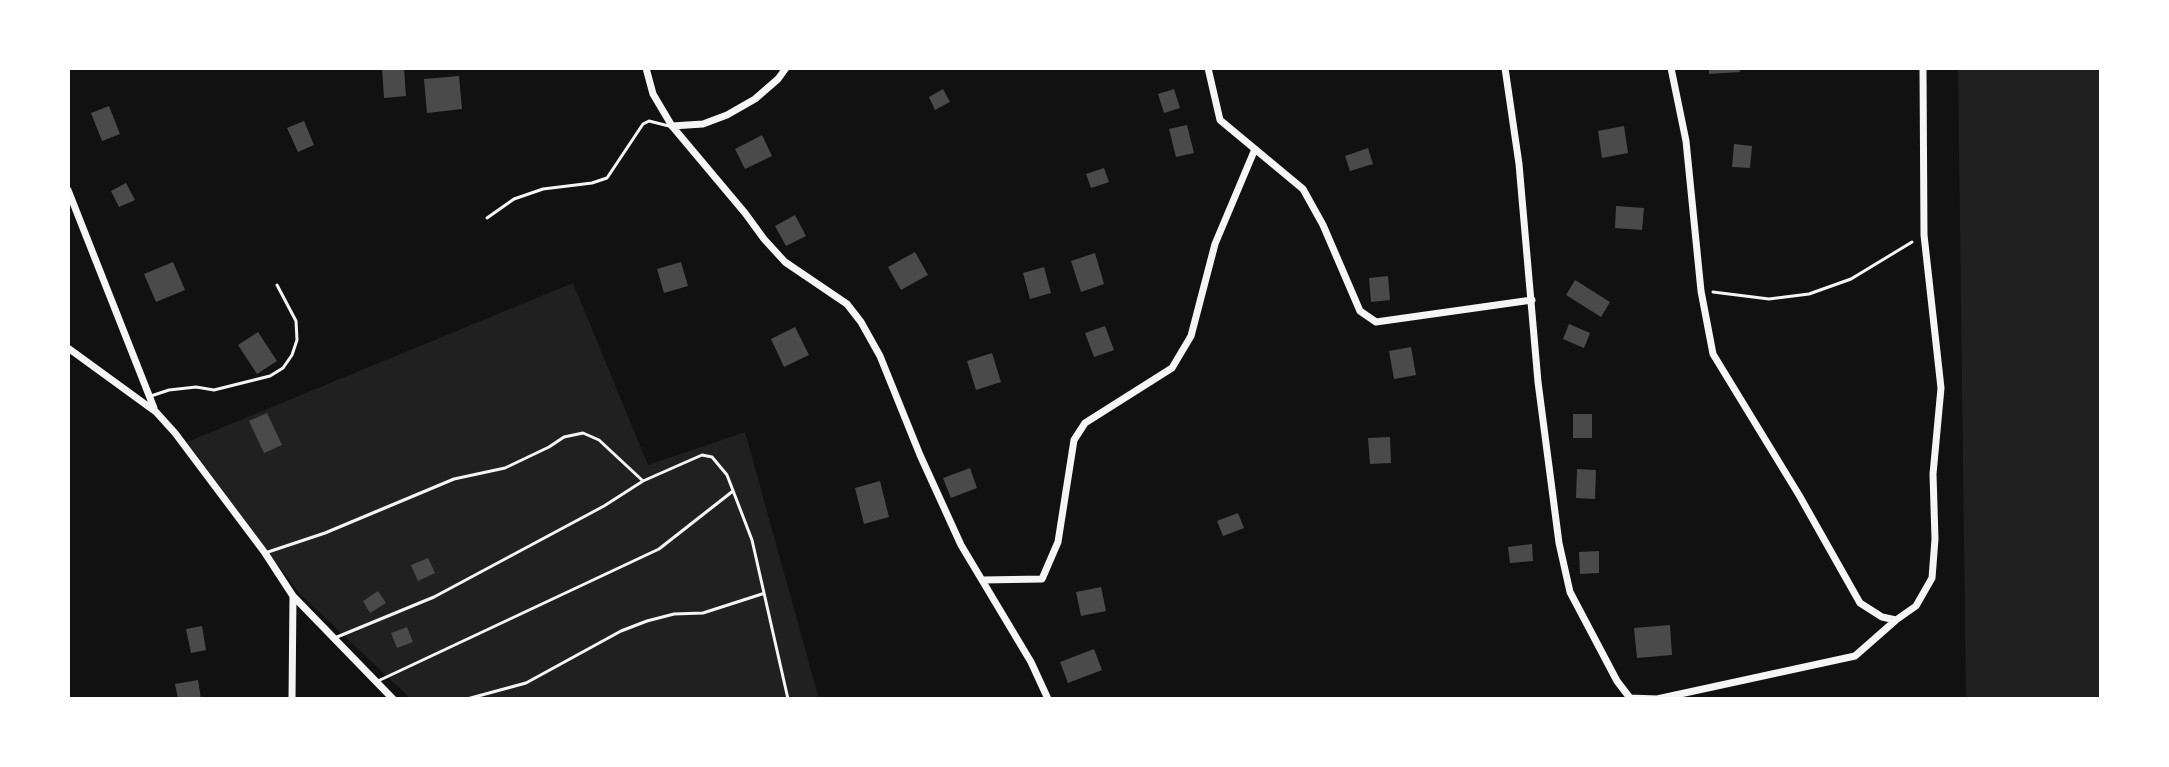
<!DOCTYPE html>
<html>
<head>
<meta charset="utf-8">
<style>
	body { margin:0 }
	#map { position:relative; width:2169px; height:767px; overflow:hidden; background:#111; font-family:Roboto,sans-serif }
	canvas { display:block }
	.frame { position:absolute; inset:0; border:70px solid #fff; pointer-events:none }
</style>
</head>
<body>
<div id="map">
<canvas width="2169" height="767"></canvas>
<div class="frame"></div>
</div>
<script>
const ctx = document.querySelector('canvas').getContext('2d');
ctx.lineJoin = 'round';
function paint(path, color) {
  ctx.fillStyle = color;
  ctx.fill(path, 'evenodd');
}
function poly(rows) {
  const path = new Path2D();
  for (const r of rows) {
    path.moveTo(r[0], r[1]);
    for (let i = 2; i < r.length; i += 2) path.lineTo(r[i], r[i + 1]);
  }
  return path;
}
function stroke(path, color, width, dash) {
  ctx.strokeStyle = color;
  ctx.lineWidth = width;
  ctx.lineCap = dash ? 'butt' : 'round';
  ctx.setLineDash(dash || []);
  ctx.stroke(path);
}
const green = poly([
	[1958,68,2101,68,2101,699,1966,699],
	[573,283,648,465,745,432,819,699,411,699,299,593,187,442]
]);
const building = poly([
	[382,68,404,68,406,96,384,98],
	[1709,68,1740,68,1740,72,1709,74],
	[459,76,462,109,427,113,424,79],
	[943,89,950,102,935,110,929,97],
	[1174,89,1180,108,1164,113,1158,94],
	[109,106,120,134,102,141,91,113],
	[304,121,314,145,298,152,287,128],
	[1187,125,1194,153,1176,157,1169,129],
	[1624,126,1628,153,1602,158,1598,131],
	[762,135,772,156,745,169,735,149],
	[1734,144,1752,146,1750,168,1732,167],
	[1368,148,1373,164,1350,171,1345,156],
	[1104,168,1109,182,1091,188,1086,174],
	[126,183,135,200,119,207,111,191],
	[1616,206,1644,208,1642,230,1615,228],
	[795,215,806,236,786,246,775,226],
	[915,252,928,275,901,290,888,267],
	[1095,253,1104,284,1081,292,1071,261],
	[173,262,185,290,156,302,144,274],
	[681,262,688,286,664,293,657,269],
	[1044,267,1051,293,1030,299,1023,273],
	[1388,276,1390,300,1371,302,1369,278],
	[1575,280,1610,302,1601,317,1566,295],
	[1569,324,1590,333,1584,348,1563,339],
	[1105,326,1114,350,1094,357,1085,333],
	[795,327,809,355,784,367,771,339],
	[258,332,277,361,257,374,238,345],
	[1411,347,1416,375,1394,379,1389,351],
	[992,353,1001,382,976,390,967,361],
	[267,413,282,445,264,453,249,421],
	[1573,414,1592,414,1592,438,1573,438],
	[1390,437,1391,463,1370,464,1368,438],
	[970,468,977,488,951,498,943,478],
	[1577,469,1596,470,1595,499,1576,498],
	[880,481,889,517,864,524,855,488],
	[1238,513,1244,528,1223,536,1217,521],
	[1532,544,1533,561,1510,563,1508,547],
	[1599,551,1599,573,1580,574,1579,552],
	[428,558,435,573,418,581,411,565],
	[1101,587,1106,611,1081,616,1076,592],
	[378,591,386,603,370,613,363,601],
	[1670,625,1672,655,1637,658,1634,628],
	[202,626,206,650,191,653,186,629],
	[407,627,413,642,397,648,391,633],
	[1094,649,1102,670,1068,683,1060,662],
	[198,680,201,699,178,699,175,684]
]);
const path = poly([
	[1713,292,1769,299,1809,294,1851,279,1912,242]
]);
const service = poly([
	[487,218,514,199,543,189,592,183,607,178,643,124,649,121,669,126],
	[151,396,169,390,196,387,214,390,270,376,283,368,292,355,297,340,296,321,277,285],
	[265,553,325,533,454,479,505,468,549,447,564,437,583,433,599,440,643,481],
	[337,637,434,597,604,506,643,481,702,455,712,457,727,475,752,540,788,699],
	[378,681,659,549,733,491],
	[467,699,526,683,621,631,647,621,674,614,703,613,762,594]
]);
const minor = poly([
	[646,68,653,94,672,126,745,213,764,239,785,262,847,304,861,322,880,356,920,455,961,545,1031,662,1048,699],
	[1208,68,1220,120,1303,189,1323,225,1360,311,1376,322,1532,300],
	[1505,68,1519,164,1538,382,1559,543,1570,592,1617,681,1630,698,1657,699,1855,656,1896,620],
	[1671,68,1686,141,1701,291,1713,354,1799,495,1860,603,1882,617,1896,620,1916,606,1932,578,1935,539,1933,474,1941,388,1924,235,1923,68],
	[672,126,703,124,727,115,755,99,778,79,786,68],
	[68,190,154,408],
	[68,348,156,412,175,433,265,553,293,596,393,699],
	[983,580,1042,579,1058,542,1074,440,1085,423,1172,368,1191,336,1215,244,1255,149],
	[292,699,293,596]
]);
paint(green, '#202020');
paint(building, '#4a4a4a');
stroke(path, '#f5f5f5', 3);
stroke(service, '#f5f5f5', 3);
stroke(minor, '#f5f5f5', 7);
</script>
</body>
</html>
